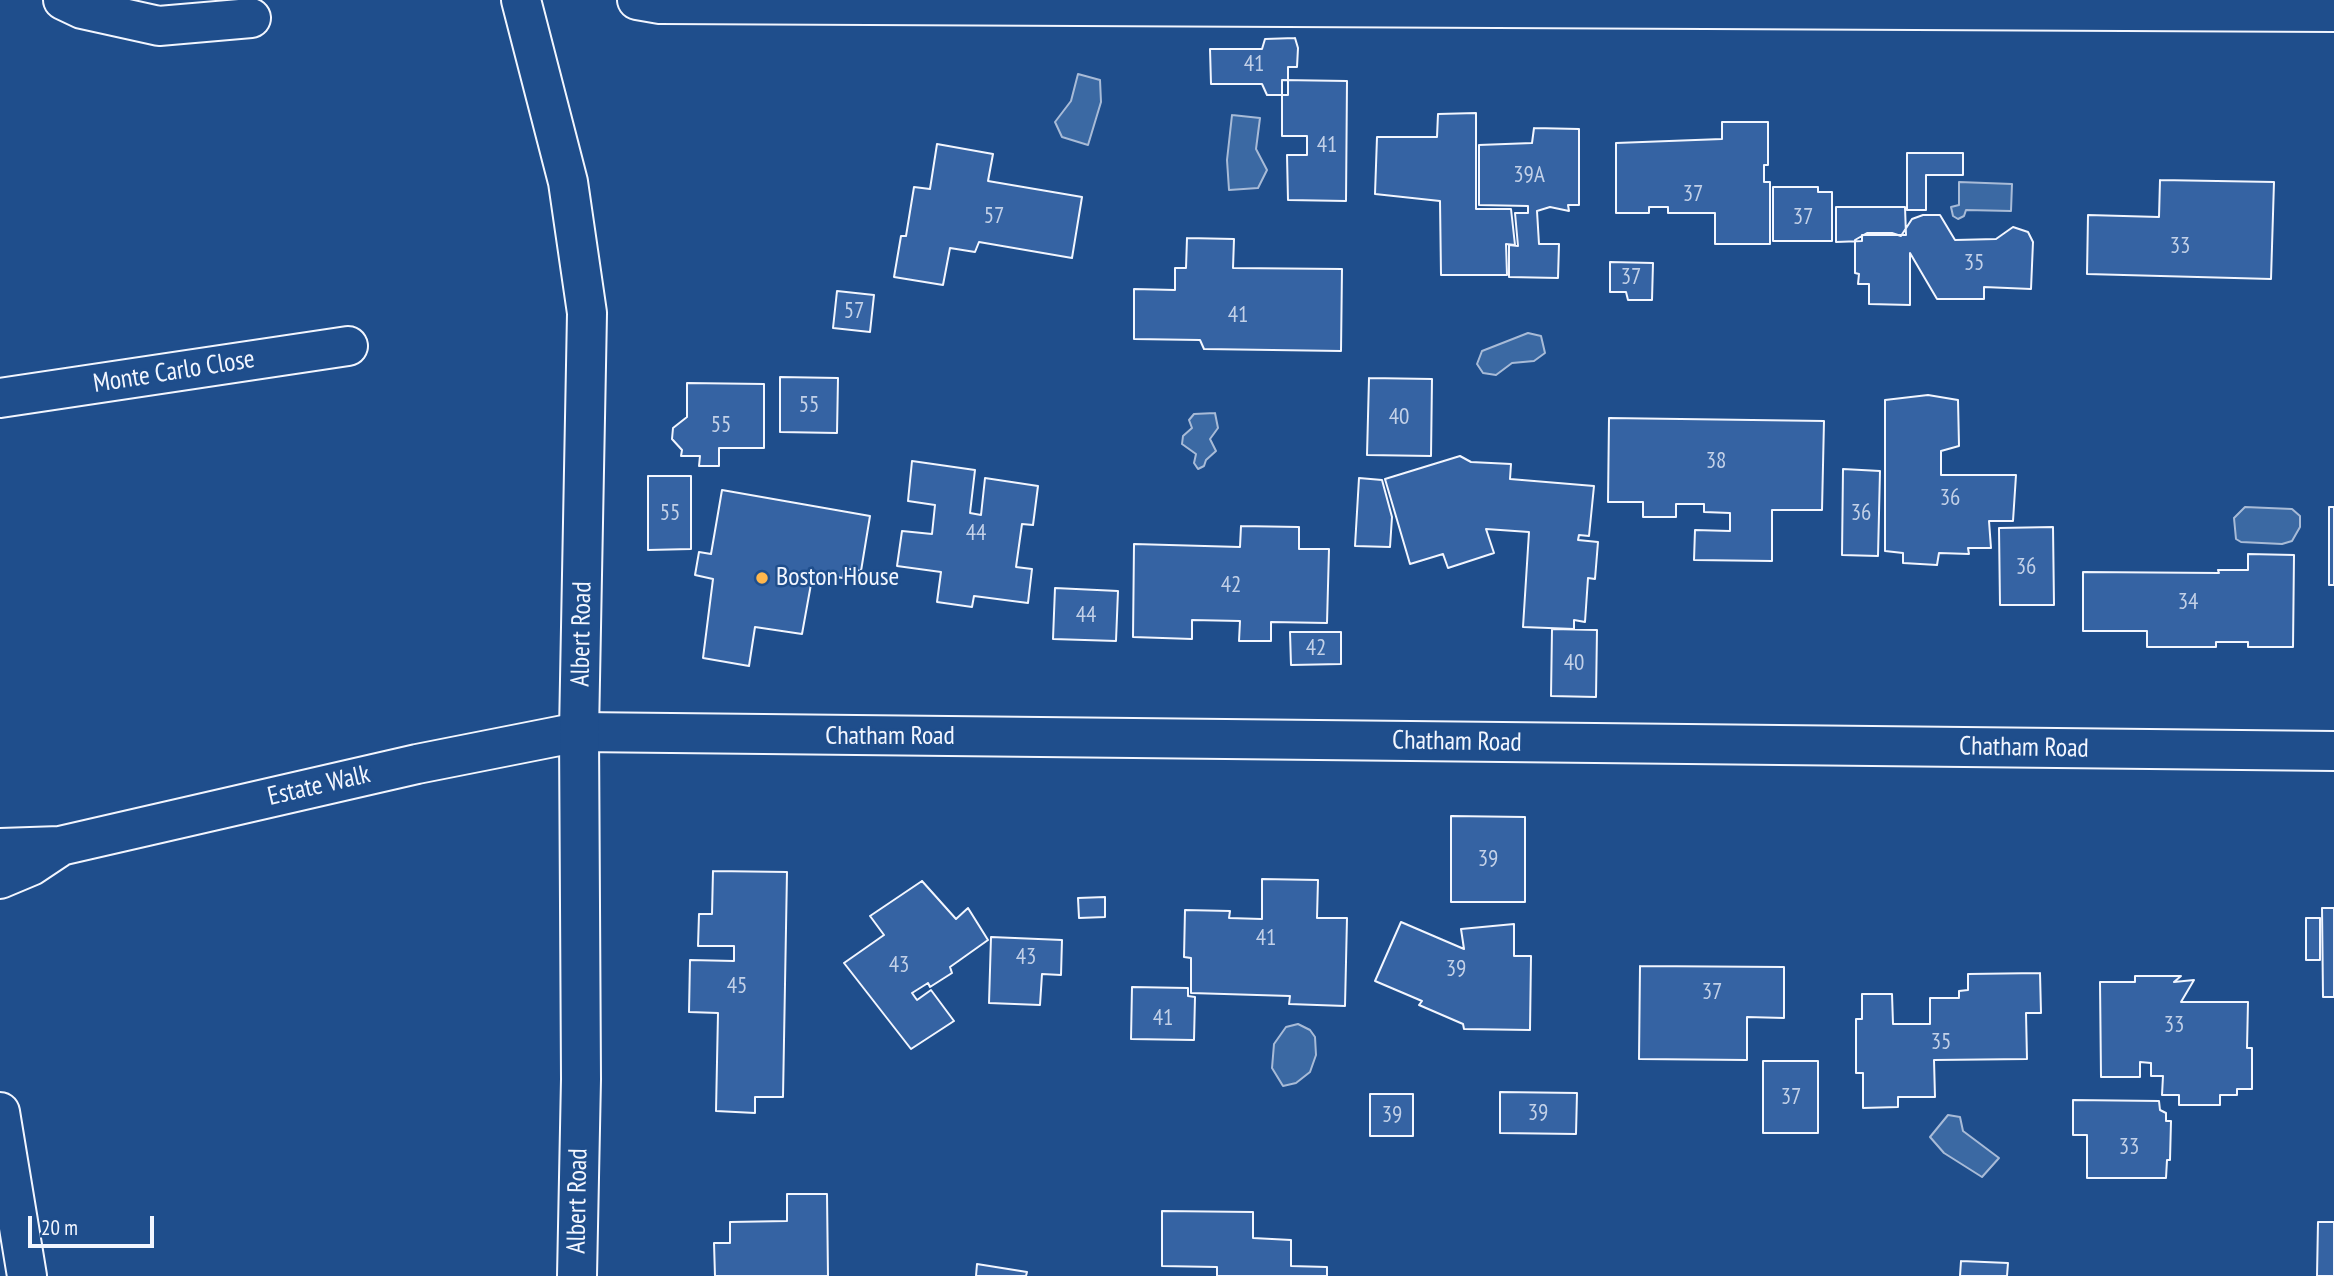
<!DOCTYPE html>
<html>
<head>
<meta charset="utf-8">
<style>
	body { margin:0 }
	#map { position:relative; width:2334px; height:1276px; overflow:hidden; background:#1f4e8c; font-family:"PT Sans Narrow",sans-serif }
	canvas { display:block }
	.scale { position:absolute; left:28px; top:1216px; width:126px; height:32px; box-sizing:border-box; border:4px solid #f2f6ff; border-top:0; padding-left:9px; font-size:21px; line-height:24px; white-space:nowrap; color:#f2f6ff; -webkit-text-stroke:5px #1f4e8c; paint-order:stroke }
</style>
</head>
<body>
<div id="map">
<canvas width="2334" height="1276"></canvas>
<div class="scale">20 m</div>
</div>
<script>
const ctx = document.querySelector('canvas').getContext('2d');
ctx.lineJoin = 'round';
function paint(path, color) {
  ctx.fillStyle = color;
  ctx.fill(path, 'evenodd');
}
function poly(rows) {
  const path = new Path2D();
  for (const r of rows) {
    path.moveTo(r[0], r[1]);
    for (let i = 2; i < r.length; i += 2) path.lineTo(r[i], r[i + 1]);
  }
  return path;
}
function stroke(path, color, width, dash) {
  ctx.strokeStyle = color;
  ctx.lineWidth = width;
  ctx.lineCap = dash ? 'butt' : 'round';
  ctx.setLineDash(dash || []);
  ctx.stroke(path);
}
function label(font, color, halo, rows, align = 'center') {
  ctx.font = font + ' "PT Sans Narrow",sans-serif';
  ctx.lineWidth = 5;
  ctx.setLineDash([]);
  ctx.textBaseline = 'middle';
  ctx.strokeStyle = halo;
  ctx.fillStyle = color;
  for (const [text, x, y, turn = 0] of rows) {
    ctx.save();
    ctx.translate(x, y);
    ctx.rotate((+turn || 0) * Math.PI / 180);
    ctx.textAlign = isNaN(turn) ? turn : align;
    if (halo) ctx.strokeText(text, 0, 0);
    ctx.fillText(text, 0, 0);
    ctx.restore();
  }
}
const water = poly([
	[1078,74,1100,80,1101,102,1088,145,1062,137,1055,122,1071,101,1078,74],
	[1232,115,1260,118,1256,149,1267,170,1258,188,1229,190,1227,160,1232,115],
	[1959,182,2012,184,2011,211,1966,210,1964,216,1958,219,1953,216,1951,207,1959,205,1959,182],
	[1528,333,1541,336,1545,353,1534,361,1512,363,1496,375,1483,373,1477,364,1482,351,1528,333],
	[1215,413,1218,428,1210,439,1216,451,1206,460,1204,466,1198,469,1194,463,1196,454,1182,444,1183,436,1192,428,1189,420,1194,414,1215,413],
	[2245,507,2292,509,2300,516,2300,527,2292,541,2282,544,2241,542,2236,539,2234,518,2245,507],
	[1298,1024,1310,1030,1315,1037,1316,1055,1310,1072,1296,1083,1283,1086,1272,1068,1274,1044,1286,1027,1298,1024],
	[1948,1115,1960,1117,1963,1131,1999,1158,1982,1177,1944,1153,1930,1137,1948,1115]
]);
const building = poly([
	[1295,38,1298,48,1297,67,1288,67,1288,95,1267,95,1262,84,1211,84,1210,49,1262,49,1265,39,1295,38],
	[1282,80,1347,81,1346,201,1288,200,1287,155,1307,155,1307,136,1282,136,1282,80],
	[1476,113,1476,209,1511,209,1515,245,1506,244,1507,275,1441,275,1440,201,1375,194,1377,137,1437,137,1438,114,1476,113],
	[1722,122,1768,122,1768,165,1764,165,1764,182,1770,182,1770,244,1715,244,1715,213,1668,213,1668,207,1649,207,1649,213,1616,213,1616,143,1722,139,1722,122],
	[1534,128,1579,129,1579,205,1568,205,1569,211,1550,207,1537,211,1539,244,1559,244,1558,278,1509,277,1509,245,1518,246,1515,213,1528,213,1528,206,1479,205,1479,145,1532,143,1534,128],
	[937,144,993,154,988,181,1082,197,1072,258,979,242,975,252,950,248,943,285,894,277,901,236,906,236,914,187,930,189,937,144],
	[1907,153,1963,153,1963,175,1926,175,1926,210,1907,210,1907,153],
	[2160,180,2274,182,2271,279,2087,274,2088,215,2159,217,2160,180],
	[1773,187,1818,187,1818,192,1832,192,1832,241,1773,241,1773,187],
	[1836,207,1905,207,1906,235,1862,235,1862,241,1836,242,1836,207],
	[1923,215,1940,215,1955,240,1996,239,2013,227,2028,232,2033,242,2031,289,1984,287,1984,299,1937,299,1910,253,1910,305,1869,304,1869,284,1858,284,1859,274,1855,273,1855,240,1867,233,1892,233,1901,236,1912,219,1923,215],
	[1187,238,1234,239,1233,268,1342,269,1341,351,1204,349,1200,340,1134,339,1134,289,1175,290,1175,268,1186,268,1187,238],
	[1610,262,1653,263,1652,300,1628,300,1626,292,1610,292,1610,262],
	[837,291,874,295,870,332,833,328,837,291],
	[780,377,838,378,837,433,780,432,780,377],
	[1369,378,1432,379,1431,456,1367,455,1369,378],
	[687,383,764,384,764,448,719,448,719,466,699,466,700,456,681,456,682,450,672,439,673,428,687,417,687,383],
	[1928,395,1958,400,1959,446,1941,451,1941,475,2016,475,2013,521,1989,521,1991,548,1968,548,1969,554,1939,553,1937,565,1903,563,1903,553,1885,551,1885,400,1928,395],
	[1609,418,1824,421,1822,510,1772,510,1772,561,1694,560,1695,530,1730,531,1730,513,1704,512,1704,504,1676,504,1676,517,1643,517,1643,502,1608,502,1609,418],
	[1460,456,1471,462,1511,464,1510,479,1594,486,1589,536,1579,535,1578,540,1598,542,1595,579,1588,578,1585,622,1574,620,1574,629,1523,627,1529,532,1486,529,1494,553,1448,568,1443,554,1410,564,1385,479,1460,456],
	[912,461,975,470,970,513,981,515,985,478,1038,486,1033,525,1022,524,1016,567,1032,569,1028,603,974,596,972,607,937,602,941,572,897,566,902,531,932,534,935,505,908,501,912,461],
	[1843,469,1880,471,1878,556,1842,555,1843,469],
	[648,476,691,476,691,549,648,550,648,476],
	[1359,478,1382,480,1392,517,1390,547,1355,546,1359,478],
	[722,490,870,516,861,571,844,568,843,578,813,573,802,634,755,627,749,666,703,658,713,579,695,575,699,552,711,554,722,490],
	[2329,507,2334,507,2334,585,2329,585,2329,507],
	[1241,526,1299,527,1299,549,1329,549,1327,623,1271,622,1271,641,1239,641,1240,621,1192,620,1192,639,1133,637,1134,544,1240,547,1241,526],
	[2053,527,2054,605,2000,605,1999,528,2053,527],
	[2248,554,2294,555,2293,647,2248,647,2248,642,2216,642,2216,647,2147,647,2147,631,2083,631,2083,572,2219,573,2218,570,2248,570,2248,554],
	[1055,588,1118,591,1116,641,1053,639,1055,588],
	[1552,629,1597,630,1596,697,1551,696,1552,629],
	[1290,632,1341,632,1341,664,1291,665,1290,632],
	[1451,816,1525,817,1525,902,1451,902,1451,816],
	[713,871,787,872,783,1097,755,1097,755,1113,716,1111,718,1013,689,1012,690,960,734,961,734,946,698,946,699,914,712,914,713,871],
	[1262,879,1318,880,1317,918,1347,918,1345,1006,1289,1004,1290,996,1191,993,1191,958,1184,957,1185,910,1230,911,1229,918,1262,919,1262,879],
	[922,881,956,919,968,908,988,940,950,967,952,973,930,987,928,983,912,993,917,1000,931,990,954,1021,911,1049,844,963,884,935,870,916,922,881],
	[1105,897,1105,917,1079,918,1078,898,1105,897],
	[2322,908,2334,908,2334,997,2323,997,2322,908],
	[2306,918,2320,918,2320,960,2306,960,2306,918],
	[1401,922,1464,949,1461,929,1514,924,1514,956,1531,956,1530,1030,1464,1029,1463,1024,1419,1005,1422,1001,1375,981,1401,922],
	[991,937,1062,940,1061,975,1042,974,1040,1005,989,1003,991,937],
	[1640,966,1784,967,1784,1018,1747,1017,1747,1060,1639,1059,1640,966],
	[2040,973,2041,1013,2026,1013,2027,1059,1934,1060,1935,1097,1898,1097,1898,1107,1863,1108,1863,1073,1856,1073,1856,1019,1862,1019,1862,994,1892,994,1893,1024,1930,1024,1930,998,1959,998,1959,991,1968,990,1968,974,2040,973],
	[2135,976,2181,976,2174,982,2194,980,2181,1002,2248,1002,2247,1048,2252,1048,2252,1089,2237,1089,2237,1095,2220,1095,2220,1105,2179,1105,2179,1095,2162,1095,2163,1076,2151,1076,2151,1063,2140,1062,2140,1077,2101,1077,2100,982,2135,982,2135,976],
	[1132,987,1188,988,1188,996,1195,997,1194,1040,1131,1039,1132,987],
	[1763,1061,1818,1061,1818,1133,1763,1133,1763,1061],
	[1500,1092,1577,1093,1576,1134,1500,1133,1500,1092],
	[1370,1094,1413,1094,1413,1136,1370,1136,1370,1094],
	[2073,1100,2159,1101,2160,1110,2166,1113,2166,1121,2171,1121,2170,1160,2167,1160,2166,1178,2087,1178,2087,1135,2073,1135,2073,1100],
	[787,1194,827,1194,828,1276,715,1276,714,1243,730,1243,730,1222,787,1221,787,1194],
	[1162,1211,1253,1212,1253,1238,1291,1240,1291,1266,1327,1267,1327,1276,1217,1276,1217,1267,1162,1266,1162,1211],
	[2318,1222,2334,1222,2334,1276,2317,1276,2318,1222],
	[1961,1261,2008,1263,2007,1276,1960,1276,1961,1261],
	[977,1264,1027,1272,1026,1276,976,1276,977,1264]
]);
const street = poly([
	[63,0,82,9,159,26,251,18],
	[637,0,660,4,2334,12],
	[0,398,348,346],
	[0,848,60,846,417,764,579,732,2334,751],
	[0,879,31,866,58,848],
	[0,1112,27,1276]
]);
const secondary = poly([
	[521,0,568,182,587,313,579,732,581,1079,577,1276]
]);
const markers = [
	[762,578,7,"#ffb74d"]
];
const numberNames = [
	["41",1254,64],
	["41",1327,145],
	["39A",1529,175],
	["37",1693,194],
	["57",994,216],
	["37",1803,217],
	["33",2180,246],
	["35",1974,263],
	["37",1631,277],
	["57",854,311],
	["41",1238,315],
	["55",809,405],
	["40",1399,417],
	["55",721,425],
	["38",1716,461],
	["36",1950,498],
	["55",670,513],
	["36",1861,513],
	["44",976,533],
	["36",2026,567],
	["42",1231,585],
	["34",2188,602],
	["44",1086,615],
	["42",1316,648],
	["40",1574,663],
	["39",1488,859],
	["41",1266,938],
	["43",1026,957],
	["43",899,965],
	["39",1456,969],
	["45",737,986],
	["37",1712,992],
	["41",1163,1018],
	["33",2174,1025],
	["35",1941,1042],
	["37",1791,1097],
	["39",1538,1113],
	["39",1392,1115],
	["33",2129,1147]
];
const streetNames = [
	["Monte Carlo Close",174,372,-9],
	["Albert Road",582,634,-89],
	["Chatham Road",890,737],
	["Chatham Road",1457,742,1],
	["Chatham Road",2024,748,1],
	["Estate Walk",319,786,-13],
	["Albert Road",578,1201,-89]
];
const poiNames = [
	["Boston House",776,578]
];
paint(water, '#3b69a3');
stroke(water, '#a8bbd7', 2);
paint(building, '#3563a3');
stroke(building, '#f2f6ff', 2);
stroke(street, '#f2f6ff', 42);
stroke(secondary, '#f2f6ff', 42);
stroke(street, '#1f4e8c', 38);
stroke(secondary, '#1f4e8c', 38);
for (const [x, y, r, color] of markers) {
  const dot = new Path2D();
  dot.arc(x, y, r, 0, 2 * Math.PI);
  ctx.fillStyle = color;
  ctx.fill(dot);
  stroke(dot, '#1f4e8c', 2.5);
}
label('23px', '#c3d1e8', null, numberNames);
label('26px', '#f2f6ff', '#1f4e8c', streetNames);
label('26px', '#f2f6ff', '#1f4e8c', poiNames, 'left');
</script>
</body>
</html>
